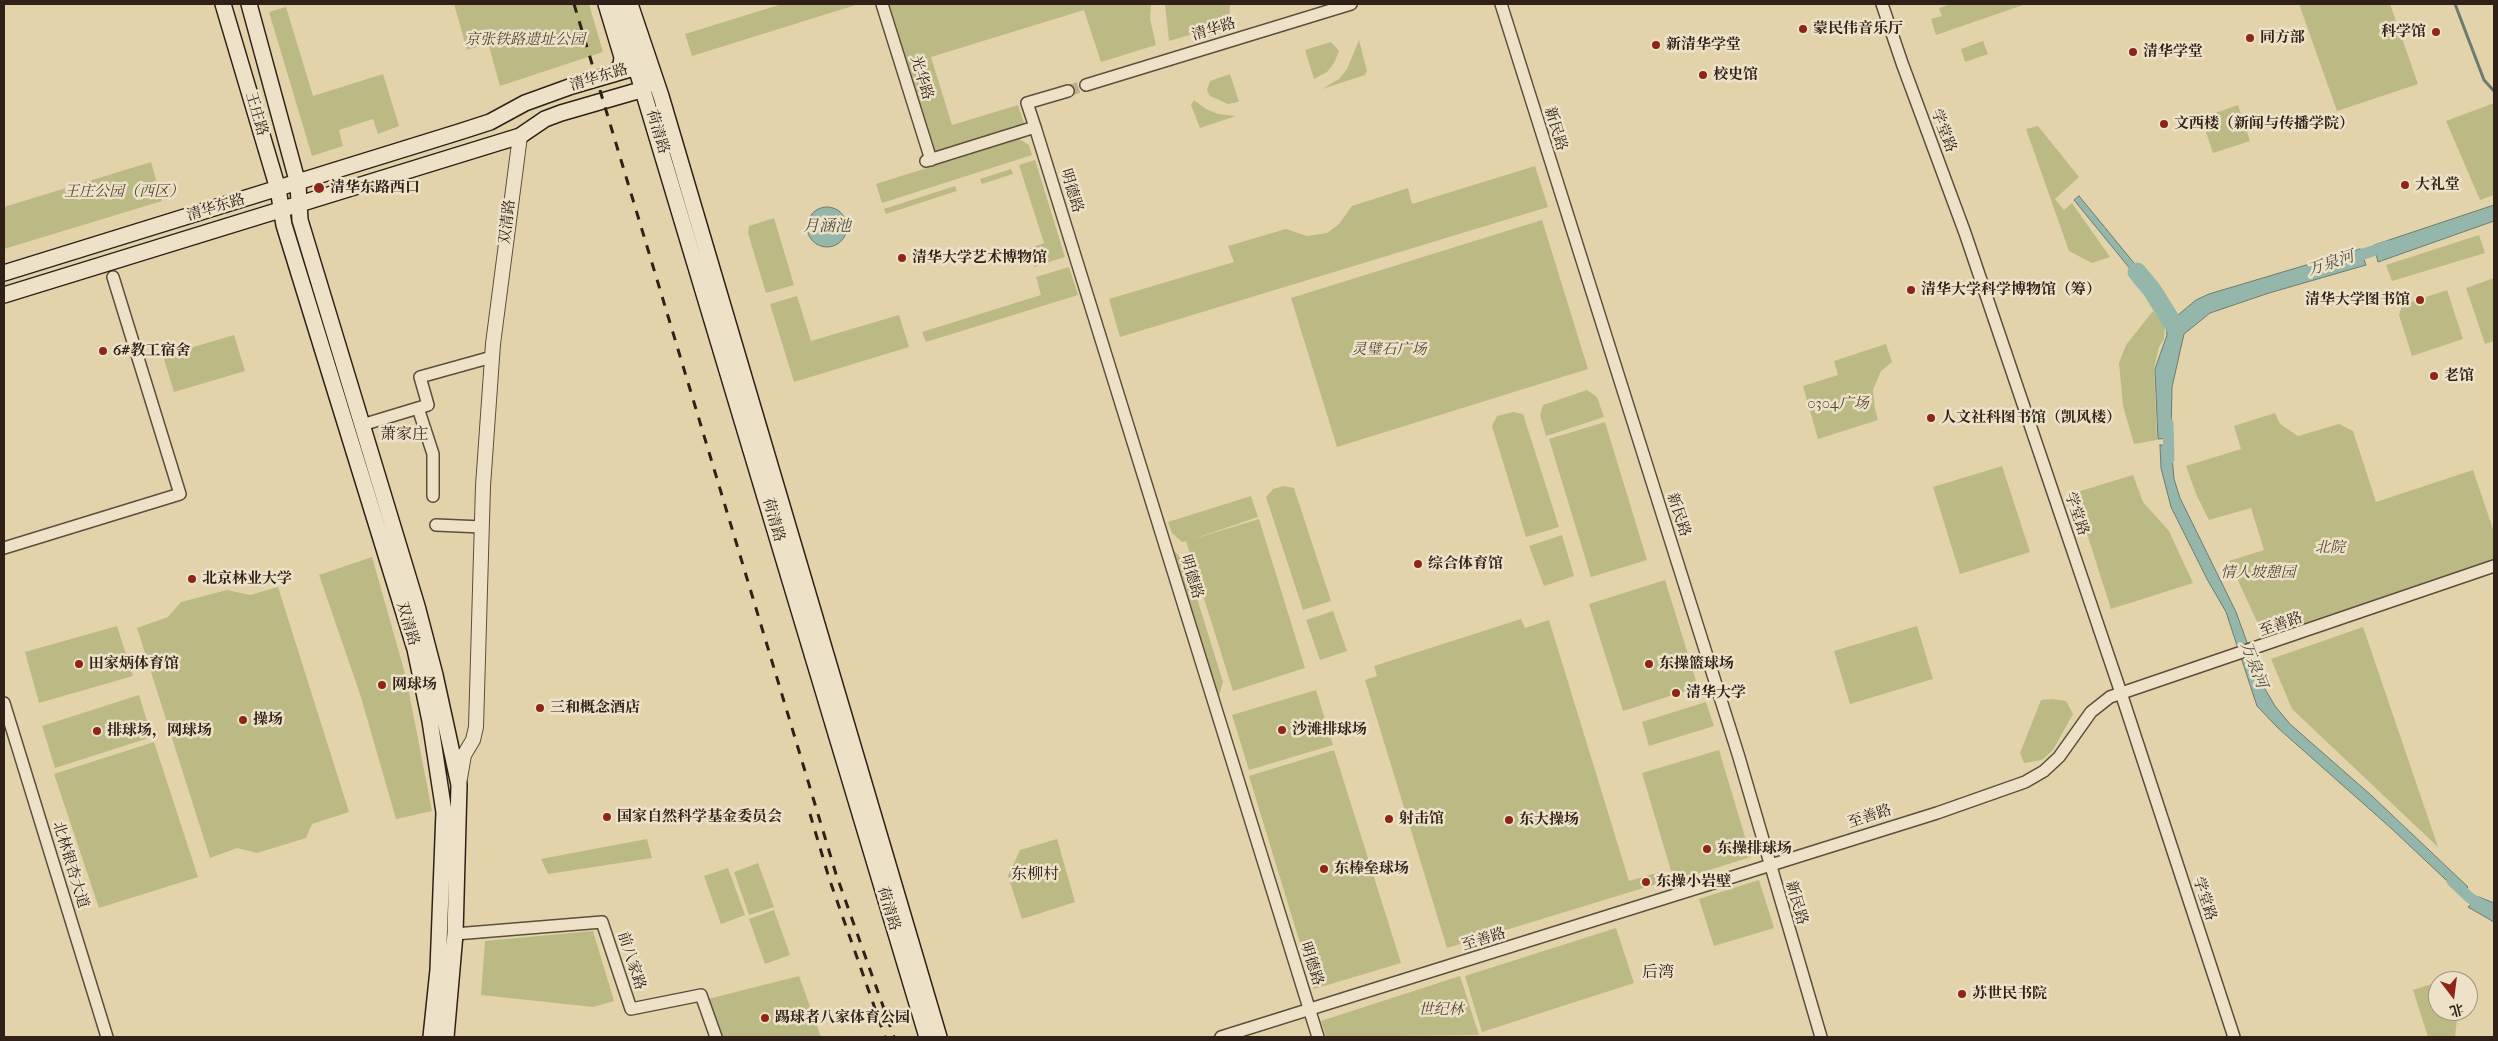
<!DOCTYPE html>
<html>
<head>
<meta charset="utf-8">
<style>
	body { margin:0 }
	#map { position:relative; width:2498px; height:1041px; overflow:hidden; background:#e3d3aa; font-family:"IM FELL French Canon","Noto Serif SC",serif }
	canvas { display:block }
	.frame { position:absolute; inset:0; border:5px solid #2f2118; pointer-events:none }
	.north { position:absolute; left:2428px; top:971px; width:50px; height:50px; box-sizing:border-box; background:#ede2c8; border:1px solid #a19582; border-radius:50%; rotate:165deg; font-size:14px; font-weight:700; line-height:20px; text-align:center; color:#2f2118 }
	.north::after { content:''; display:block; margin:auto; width:18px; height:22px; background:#8f2418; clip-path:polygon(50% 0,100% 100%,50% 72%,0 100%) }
</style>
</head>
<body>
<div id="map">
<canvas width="2498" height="1041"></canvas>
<div class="frame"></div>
<div class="north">北</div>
</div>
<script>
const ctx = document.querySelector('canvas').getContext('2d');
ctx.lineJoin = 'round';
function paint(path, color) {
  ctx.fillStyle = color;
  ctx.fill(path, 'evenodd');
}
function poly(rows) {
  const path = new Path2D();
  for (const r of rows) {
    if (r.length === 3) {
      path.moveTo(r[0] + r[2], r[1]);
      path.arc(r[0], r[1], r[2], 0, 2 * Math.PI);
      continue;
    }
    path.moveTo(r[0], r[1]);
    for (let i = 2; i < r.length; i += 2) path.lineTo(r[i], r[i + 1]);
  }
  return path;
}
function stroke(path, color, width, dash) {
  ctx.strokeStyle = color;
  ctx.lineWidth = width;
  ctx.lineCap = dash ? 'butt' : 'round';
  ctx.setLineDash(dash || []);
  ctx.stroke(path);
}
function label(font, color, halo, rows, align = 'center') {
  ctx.font = font + ' "IM FELL French Canon","Noto Serif SC",serif';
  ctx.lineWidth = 5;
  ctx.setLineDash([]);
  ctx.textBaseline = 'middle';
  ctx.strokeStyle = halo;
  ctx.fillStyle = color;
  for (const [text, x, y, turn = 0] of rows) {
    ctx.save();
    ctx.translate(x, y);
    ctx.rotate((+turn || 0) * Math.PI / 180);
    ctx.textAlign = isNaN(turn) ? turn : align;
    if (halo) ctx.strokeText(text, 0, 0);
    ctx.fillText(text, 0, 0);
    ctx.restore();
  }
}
const green = poly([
	[454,4,589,4,603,52,500,86,488,43,467,50],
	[782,4,859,4,692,56,685,34],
	[889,4,1151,4,1150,19,1156,45,1101,62,1084,10,931,57,952,125,1018,105,1025,126,935,154],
	[1165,4,1230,4,1229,23,1169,41],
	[1951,4,2000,5,2026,4,1936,35,1931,19,1942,16,1939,8],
	[2299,4,2390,4,2418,84,2337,111],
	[286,7,313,96,383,74,399,126,378,134,373,119,339,130,343,146,312,156,269,12],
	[1359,40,1367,71,1365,75,1322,89,1339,79,1347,69],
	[1983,41,1988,54,1965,62,1961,49],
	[1331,42,1339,51,1334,63,1327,72,1314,79,1305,50],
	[1230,74,1239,102,1228,104,1210,96,1207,90,1210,81],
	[1194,100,1206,109,1218,114,1236,116,1200,128,1191,105],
	[2494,103,2494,195,2480,200,2446,121],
	[2238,105,2250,141,2213,153,2201,118],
	[2038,126,2079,177,2055,199,2064,210,2072,203,2110,257,2092,263,2069,251,2026,129],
	[1019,139,1029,145,1032,155,882,203,876,184],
	[1035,160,1065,257,1034,267,1028,249,1044,243,1019,165],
	[151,162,162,201,4,249,4,207],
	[1535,166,1548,207,1120,337,1109,299,1234,262,1228,246,1286,229,1307,236,1327,233,1339,224,1352,206,1408,188,1412,204],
	[1011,169,1013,174,982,184,980,179],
	[955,186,957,191,886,214,884,209],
	[774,218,794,285,766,293,748,233,749,226],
	[1542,220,1588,369,1337,447,1291,298],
	[2479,235,2485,253,2392,281,2386,265],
	[1069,267,1078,295,926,342,922,332,1041,295,1036,277],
	[2494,278,2494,341,2485,344,2466,288],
	[2447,290,2463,339,2412,356,2399,315,2402,305],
	[797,296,811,341,899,315,909,347,794,382,770,304],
	[2153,311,2165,325,2164,339,2159,347,2154,368,2157,440,2134,444,2123,406,2119,363,2126,345],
	[234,335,245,371,174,392,163,356],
	[1886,344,1892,362,1881,371,1873,390,1875,409,1878,420,1818,439,1803,386,1838,375,1834,361],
	[1587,390,1597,397,1604,417,1546,436,1540,415,1543,405],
	[1513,412,1523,414,1559,527,1526,537,1492,426,1497,416],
	[2275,413,2280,424,2298,436,2339,424,2353,431,2376,502,2473,470,2494,532,2494,561,2265,639,2229,561,2264,550,2251,508,2209,520,2196,494,2186,466,2241,449,2234,426],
	[1605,422,1647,560,1591,577,1549,439],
	[2002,466,2030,552,1960,574,1933,487],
	[2133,475,2143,502,2169,531,2193,583,2111,609,2074,493],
	[1284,486,1294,488,1331,601,1303,610,1266,497,1273,489],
	[1251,496,1258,517,1190,540,1259,519,1305,668,1233,691,1186,541,1182,542,1172,533,1168,522],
	[1562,535,1574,576,1544,586,1529,546],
	[1168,543,1187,566,1223,682,1218,699],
	[372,557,406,677,432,811,396,819,360,694,319,575],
	[1665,580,1698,687,1623,711,1589,604],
	[278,587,349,812,312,824,306,838,257,853,237,848,210,858,137,628,168,617,181,602,227,590,250,595],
	[1333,611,1347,651,1320,660,1306,620],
	[1521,619,1525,628,1549,620,1629,881,1660,872,1663,882,1447,948,1365,680,1377,676,1374,666],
	[117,626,133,676,39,703,25,652],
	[1917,626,1933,679,1850,704,1834,651],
	[2363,627,2438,847,2292,709,2271,659],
	[1316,690,1333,745,1249,770,1232,715],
	[139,695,152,737,55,768,42,726],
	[2052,699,2066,701,2073,714,2053,750,2042,760,2024,763,2020,753,2041,700],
	[1706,702,1714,726,1649,746,1642,722],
	[154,742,198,877,99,908,54,774],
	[1334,750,1401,963,1314,989,1249,776],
	[1719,750,1751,857,1674,881,1642,773],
	[647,839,652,858,548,874,541,859],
	[1057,839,1075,902,1022,919,1008,876,1020,850],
	[758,863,774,907,749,915,734,872],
	[728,868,745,915,721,924,704,876],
	[1759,880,1774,928,1714,946,1699,899],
	[774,910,790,955,765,964,749,919],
	[1616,928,1634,983,1482,1032,1465,976],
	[593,931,614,1001,593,1007,481,995,485,941],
	[799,976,821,1037,721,1037,708,999],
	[1460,976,1479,1035,1326,1037,1321,1021],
	[2438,982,2438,1011,2458,1011,2455,1037,2428,1037,2413,990]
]);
const water = poly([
	[2079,196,2134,263,2155,290,2149,292,2074,200,2079,196],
	[2494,205,2494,221,2378,262,2374,245,2494,205],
	[827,227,20],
	[2360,249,2366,265,2269,293,2210,313,2184,334,2172,387,2171,438,2158,439,2155,369,2167,335,2166,326,2158,308,2166,303,2178,315,2196,300,2209,294,2360,249],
	[2160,445,2171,445,2174,479,2180,498,2236,612,2262,684,2275,706,2290,724,2372,796,2468,887,2461,894,2392,829,2278,728,2257,706,2226,612,2207,579,2171,507,2161,468,2160,445],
	[2479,897,2494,903,2494,922,2468,907,2479,897]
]);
const stream = poly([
	[2455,4,2484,80,2494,91]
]);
const canal = poly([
	[2348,259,2388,246],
	[2168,423,2169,459],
	[2452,881,2470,898,2494,912]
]);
const river = poly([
	[2137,272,2152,290,2175,327]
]);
const minorTunnel = poly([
	[1068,91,1086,85]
]);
const minor = poly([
	[882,4,931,160],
	[1501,4,1738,754,1821,1037],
	[1882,4,1902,63,1965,233,2121,693,2234,1037],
	[1086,85,1351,4],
	[1035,127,1318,1037],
	[926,161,1035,127,1027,103,1068,91],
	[418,408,433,454,433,496],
	[362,425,428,405,420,377,492,357],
	[436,525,482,527],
	[4,548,180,494,113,277],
	[4,703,107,1037],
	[455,934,602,922,631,1009,701,995,716,1037],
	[1221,1037,1937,813,2025,782,2044,771,2059,757,2091,712,2110,697,2494,566]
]);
const tertiary = poly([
	[459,784,464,755,473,740,476,727,483,486,493,344,520,136]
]);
const secondary = poly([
	[223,4,278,189,284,225,415,649,430,721,444,812,438,970,431,1037],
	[249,4,298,184,300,220,417,606,435,675,459,785,455,934,446,1037],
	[606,4,622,57,621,65,614,74],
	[617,4,927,1037],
	[630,4,661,96,939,1037],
	[4,273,459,132,490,122,525,103,572,86,637,67,645,71],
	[4,295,520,136,545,119,561,113,644,89,649,80]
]);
const rail = poly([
	[574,4,836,874,894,1037],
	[810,814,829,878,885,1037]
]);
const markers = [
	[1803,29,5,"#8f2418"],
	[2436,32,5,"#8f2418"],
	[2250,38,5,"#8f2418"],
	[1656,45,5,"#8f2418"],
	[2133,52,5,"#8f2418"],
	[1703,75,5,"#8f2418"],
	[2164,124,5,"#8f2418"],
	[2405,185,5,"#8f2418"],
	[319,188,6,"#8f2418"],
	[902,258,5,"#8f2418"],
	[1911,290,5,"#8f2418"],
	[2420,300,5,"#8f2418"],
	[103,351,5,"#8f2418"],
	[2434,376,5,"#8f2418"],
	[1931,418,5,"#8f2418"],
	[1418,564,5,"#8f2418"],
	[192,579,5,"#8f2418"],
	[79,664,5,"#8f2418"],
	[1649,664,5,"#8f2418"],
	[382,685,5,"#8f2418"],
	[1676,693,5,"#8f2418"],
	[540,708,5,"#8f2418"],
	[243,720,5,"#8f2418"],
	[1282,730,5,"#8f2418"],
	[97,731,5,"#8f2418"],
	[607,817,5,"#8f2418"],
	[1389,819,5,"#8f2418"],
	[1509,820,5,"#8f2418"],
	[1707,849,5,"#8f2418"],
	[1324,869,5,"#8f2418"],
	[1646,882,5,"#8f2418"],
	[1962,994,5,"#8f2418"],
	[765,1018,5,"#8f2418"]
];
const poiNames = [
	["蒙民伟音乐厅",1813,29],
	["科学馆",2426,32,"right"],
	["同方部",2260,38],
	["新清华学堂",1666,45],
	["清华学堂",2143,52],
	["校史馆",1713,75],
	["文西楼（新闻与传播学院）",2174,124],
	["大礼堂",2415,185],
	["清华东路西口",330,188],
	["清华大学艺术博物馆",912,258],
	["清华大学科学博物馆（筹）",1921,290],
	["清华大学图书馆",2410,300,"right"],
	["6#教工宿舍",113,351],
	["老馆",2444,376],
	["人文社科图书馆（凯风楼）",1941,418],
	["综合体育馆",1428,564],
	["北京林业大学",202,579],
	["田家炳体育馆",89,664],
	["东操篮球场",1659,664],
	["网球场",392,685],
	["清华大学",1686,693],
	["三和概念酒店",550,708],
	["操场",253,720],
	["沙滩排球场",1292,730],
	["排球场，网球场",107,731],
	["国家自然科学基金委员会",617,817],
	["射击馆",1399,819],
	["东大操场",1519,820],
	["东操排球场",1717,849],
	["东棒垒球场",1334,869],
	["东操小岩壁",1656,882],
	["苏世民书院",1972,994],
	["踢球者八家体育公园",775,1018]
];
const streetNames = [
	["清华路",1214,30,-17],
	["清华东路",599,78,-17],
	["光华路",921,78,73],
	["王庄路",256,114,74],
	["新民路",1555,129,73],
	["学堂路",1943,131,69],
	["荷清路",657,132,73],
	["明德路",1071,191,73],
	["清华东路",216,208,-17],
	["双清路",508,222,-83],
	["学堂路",2076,514,71],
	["新民路",1678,515,72],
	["荷清路",773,520,74],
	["明德路",1191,577,73],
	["双清路",407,624,73],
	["至善路",2281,625,-19],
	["至善路",1870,817,-18],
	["北林银杏大道",70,865,73],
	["学堂路",2204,899,72],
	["新民路",1796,903,74],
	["荷清路",888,909,73],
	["至善路",1484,940,-17],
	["前八家路",631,961,72],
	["明德路",1311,964,72]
];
const parkNames = [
	["京张铁路遗址公园",525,40],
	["王庄公园（西区）",124,192],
	["灵璧石广场",1389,350],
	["0304广场",1838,404],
	["北院",2330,548],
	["情人坡憩园",2258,573],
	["世纪林",1441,1010]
];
const waterNames = [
	["月涵池",827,227],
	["万泉河",2331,264,-18],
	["万泉河",2253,665,69]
];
const neighbourhoodNames = [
	["萧家庄",404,435],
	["东柳村",1035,875],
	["后湾",1658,973]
];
paint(green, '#bbba84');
paint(water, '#95b7ab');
stroke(water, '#6c7b70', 1);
stroke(stream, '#6c7b70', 3);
stroke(canal, '#95b7ab', 11);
stroke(river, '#95b7ab', 19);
stroke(minorTunnel, '#bfaf8d', 11, [11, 5.5]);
stroke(minor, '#5c4e3c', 14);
stroke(tertiary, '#5c4e3c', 16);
stroke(secondary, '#2f2118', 18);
stroke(minor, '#ede2c8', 11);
stroke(tertiary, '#ede2c8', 14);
stroke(secondary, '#ede2c8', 15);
stroke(rail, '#2f2118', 3, [9, 9]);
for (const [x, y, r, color] of markers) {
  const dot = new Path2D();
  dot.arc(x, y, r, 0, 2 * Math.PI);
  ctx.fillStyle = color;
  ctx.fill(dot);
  stroke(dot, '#ede2c8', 2);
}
label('bold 15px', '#2f2118', '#ede2c8', poiNames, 'left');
label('15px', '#2f2118', '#ede2c8', streetNames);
label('italic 15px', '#524733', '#ede2c8', parkNames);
label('italic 16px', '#4e4e44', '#ede2c8', waterNames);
label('16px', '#2f2118', '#ede2c8', neighbourhoodNames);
</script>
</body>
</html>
